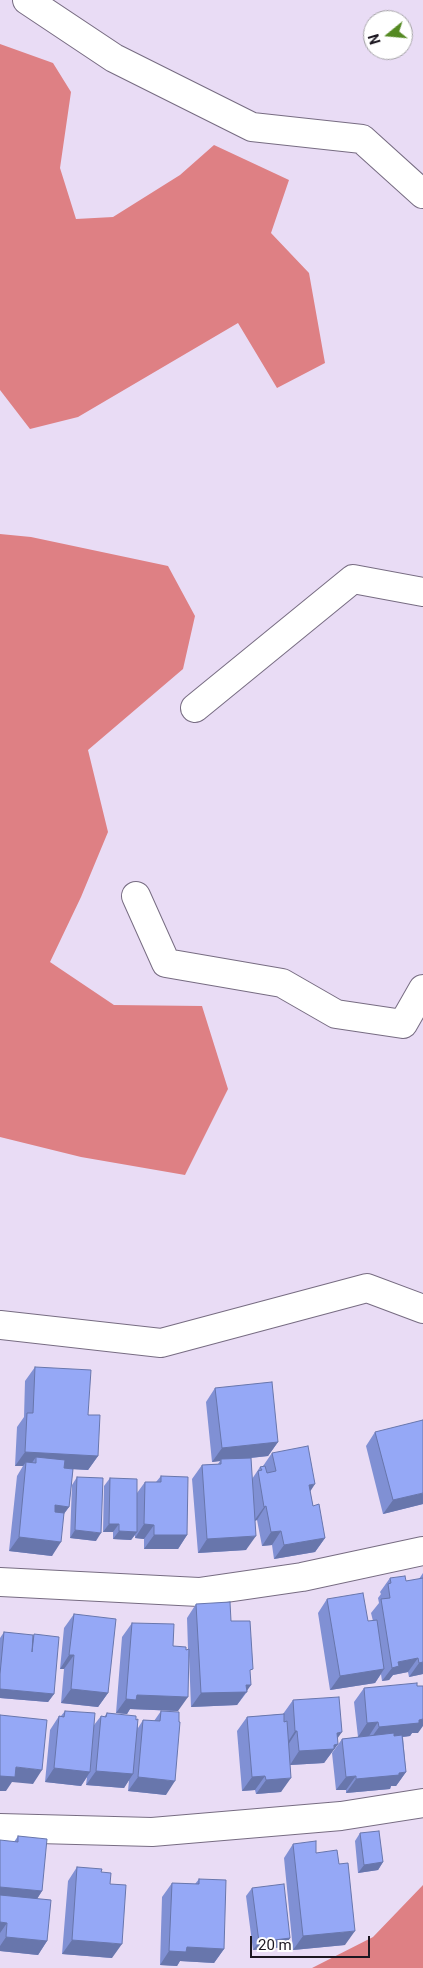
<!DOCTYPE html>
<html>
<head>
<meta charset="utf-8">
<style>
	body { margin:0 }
	#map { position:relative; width:423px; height:1968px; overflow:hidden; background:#e9dcf5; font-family:Roboto,sans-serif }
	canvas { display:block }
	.north { position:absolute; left:363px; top:10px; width:50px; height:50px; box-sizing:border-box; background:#fff; border:1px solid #a4a2a6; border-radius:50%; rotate:253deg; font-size:14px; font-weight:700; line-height:20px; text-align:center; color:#1c1720 }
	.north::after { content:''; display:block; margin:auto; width:18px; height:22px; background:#548922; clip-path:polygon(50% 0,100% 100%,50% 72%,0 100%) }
	.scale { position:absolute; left:250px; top:1936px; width:120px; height:22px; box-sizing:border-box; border:2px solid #1c1720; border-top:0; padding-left:6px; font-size:15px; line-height:18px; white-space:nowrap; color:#1c1720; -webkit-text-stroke:4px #fff; paint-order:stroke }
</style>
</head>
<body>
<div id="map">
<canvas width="423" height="1968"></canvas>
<div class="north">N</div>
<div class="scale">20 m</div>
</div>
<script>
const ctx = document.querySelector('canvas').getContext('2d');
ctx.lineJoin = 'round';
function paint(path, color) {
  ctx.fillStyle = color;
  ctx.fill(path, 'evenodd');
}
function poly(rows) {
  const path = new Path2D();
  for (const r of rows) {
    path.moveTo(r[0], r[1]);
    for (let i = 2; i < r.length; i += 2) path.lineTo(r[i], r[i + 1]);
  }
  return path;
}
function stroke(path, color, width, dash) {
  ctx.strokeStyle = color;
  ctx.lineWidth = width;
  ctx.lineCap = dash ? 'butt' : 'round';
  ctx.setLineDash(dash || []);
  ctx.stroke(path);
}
const forest = poly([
	[0,44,53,63,71,92,60,168,76,219,113,217,180,175,214,145,289,180,271,233,309,273,325,363,277,388,238,323,78,417,30,429,0,390],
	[0,534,31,537,168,566,195,616,183,669,88,750,108,832,81,897,50,962,114,1005,202,1006,228,1089,185,1175,81,1157,0,1137],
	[423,1885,423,1968,312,1968,373,1937]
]);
const minor = poly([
	[27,0,114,58,252,127,362,139,423,194],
	[195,708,353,579,423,592],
	[136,896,166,963,282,983,336,1014,403,1024,423,989],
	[0,1325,161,1343,367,1288,423,1309],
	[0,1582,199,1592,302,1577,423,1551],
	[0,1828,152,1832,341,1816,423,1803]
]);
const wall = poly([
	[35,1367,88,1415,98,1456,88,1470,73,1469,69,1507,64,1514,52,1556,9,1551,17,1476,23,1466,15,1466,17,1427,24,1417,25,1381],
	[215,1388,278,1442,268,1456,251,1458,252,1479,260,1467,263,1466,272,1453,310,1491,313,1506,325,1538,315,1552,274,1559,272,1545,262,1546,257,1520,255,1521,246,1550,198,1553,192,1479,202,1465,218,1464,220,1461,212,1462,206,1402],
	[375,1432,423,1504,383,1514,366,1446],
	[161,1476,187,1535,178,1549,144,1549,144,1539,135,1538,135,1535,131,1540,113,1539,113,1532,103,1532,104,1486,110,1478,137,1493,145,1482,156,1482],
	[77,1477,96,1541,70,1538,72,1485],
	[423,1573,423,1674,409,1677,408,1672,393,1675,389,1680,382,1681,381,1674,375,1683,330,1690,318,1613,327,1599,368,1621,373,1621,371,1613,379,1603,378,1598,381,1594,380,1592,390,1578,406,1581,419,1579],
	[196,1604,231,1621,250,1673,247,1692,237,1705,191,1707,189,1656,178,1711,130,1709,127,1714,116,1713,122,1637,132,1623,173,1646,186,1650,188,1649,187,1618],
	[74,1614,108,1693,98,1707,61,1703,64,1669,60,1669,64,1628],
	[4,1632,33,1636,34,1634,54,1694,48,1702,0,1698,0,1638],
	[364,1688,418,1733,412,1733,410,1736,403,1737,406,1772,396,1786,391,1786,390,1789,346,1793,346,1790,336,1790,332,1753,342,1739,358,1737,354,1702],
	[293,1700,337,1739,338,1744,324,1763,290,1765,281,1792,256,1794,255,1790,242,1791,237,1731,247,1717,283,1714],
	[65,1711,94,1725,101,1716,104,1717,107,1713,136,1720,138,1728,143,1720,154,1721,161,1711,166,1795,128,1791,129,1780,124,1788,86,1785,87,1777,81,1786,45,1782,50,1730,59,1716,61,1716],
	[360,1833,383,1862,378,1870,358,1873,355,1841],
	[18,1836,42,1891,37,1899,47,1941,38,1955,0,1951,0,1841,14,1842],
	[293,1844,345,1945,293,1950,284,1858],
	[77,1867,101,1872,110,1884,112,1958,62,1954,68,1881],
	[199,1879,224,1949,214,1963,180,1961,177,1966,160,1965,162,1897,172,1883,195,1884],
	[252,1888,290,1938,284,1947,253,1950,246,1896]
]);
const shadedWall = poly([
	[278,1442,268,1456,221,1461,221,1459,220,1461,212,1462,222,1448],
	[25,1452,98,1456,88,1470,33,1467,36,1463,36,1457,29,1467,26,1462,23,1466,15,1466],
	[315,1484,306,1498,309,1485],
	[423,1493,423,1504,383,1514,393,1500],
	[55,1505,69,1507,59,1520,46,1519],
	[266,1506,257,1520,254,1521,264,1507],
	[109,1524,119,1524,113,1532,103,1532],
	[144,1524,154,1525,144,1539,135,1538],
	[75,1530,101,1533,96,1541,70,1538],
	[119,1531,137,1532,131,1540,113,1539],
	[281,1531,272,1545,262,1546,271,1532],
	[154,1535,187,1535,178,1549,144,1549],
	[256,1536,246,1550,198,1553,207,1539],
	[19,1537,61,1542,52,1556,9,1551],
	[325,1538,315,1552,274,1559,284,1545],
	[69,1655,74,1655,64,1669,60,1669],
	[418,1658,408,1672,393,1675,389,1680,382,1681,392,1668,398,1662],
	[423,1662,423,1674,409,1677,419,1663],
	[384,1669,375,1683,330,1690,340,1676],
	[246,1685,251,1685,237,1705,191,1707,201,1693],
	[0,1689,54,1694,48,1702,0,1698],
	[71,1689,108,1693,98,1707,61,1703],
	[137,1695,188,1697,178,1711,130,1709,127,1714,116,1713,126,1699],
	[423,1719,423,1726,418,1733,412,1733,410,1736,369,1741,379,1727],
	[378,1722,369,1736,358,1737,367,1723],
	[295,1731,297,1731,288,1745,286,1745],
	[342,1732,332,1746,337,1733],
	[338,1744,324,1763,290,1765,299,1751],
	[16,1767,42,1770,33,1784,12,1782,6,1791,0,1791,0,1776],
	[54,1768,90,1772,81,1786,45,1782],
	[96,1771,133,1774,124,1788,86,1785],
	[406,1772,396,1786,391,1786,390,1789,346,1793,356,1779],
	[265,1776,255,1790,242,1791,252,1777],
	[356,1776,346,1790,336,1790,346,1777],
	[138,1777,175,1781,166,1795,128,1791],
	[291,1778,281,1792,256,1794,266,1780],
	[383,1862,378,1870,358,1873,364,1865],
	[0,1887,42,1891,33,1905,0,1901],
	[0,1922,7,1923,0,1933],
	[355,1931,345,1945,293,1950,303,1936],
	[6,1937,47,1941,38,1955,0,1951,0,1946],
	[290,1938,284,1947,253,1950,259,1942],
	[72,1940,122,1944,112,1958,62,1954],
	[187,1947,224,1949,214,1963,180,1961,177,1966,160,1965,169,1951]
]);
const building = poly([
	[35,1367,91,1370,88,1415,100,1415,98,1456,25,1452,27,1413,33,1413,35,1367],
	[272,1382,278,1442,222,1448,215,1388,272,1382],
	[423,1420,423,1493,393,1500,375,1432,423,1420],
	[308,1446,315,1484,309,1485,313,1506,319,1504,325,1538,284,1545,281,1531,271,1532,266,1506,264,1507,258,1471,262,1470,260,1467,265,1466,267,1473,276,1471,272,1453,308,1446],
	[36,1457,65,1460,64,1468,73,1469,69,1507,55,1505,55,1512,64,1513,61,1542,19,1537,26,1462,36,1463,36,1457],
	[251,1458,256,1536,207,1539,202,1465,221,1464,221,1459,251,1458],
	[161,1476,188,1477,187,1535,154,1535,154,1525,144,1524,145,1482,161,1482,161,1476],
	[77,1477,103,1478,101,1533,75,1530,77,1477],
	[110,1478,137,1479,137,1532,119,1531,119,1524,109,1524,110,1478],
	[405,1576,406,1581,423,1578,423,1662,419,1663,418,1658,398,1662,399,1666,392,1668,381,1599,390,1598,388,1584,391,1583,390,1578,405,1576],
	[363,1593,368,1621,377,1620,384,1669,340,1676,327,1599,363,1593],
	[230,1602,231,1621,250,1621,253,1669,250,1670,251,1685,246,1685,247,1692,201,1693,196,1604,230,1602],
	[74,1614,116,1619,108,1693,71,1689,74,1655,69,1655,74,1614],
	[132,1623,174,1624,173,1646,186,1647,186,1650,189,1649,188,1697,137,1695,136,1700,126,1699,132,1623],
	[4,1632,33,1635,32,1652,34,1634,59,1637,54,1694,0,1689,0,1674,4,1632],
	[417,1683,417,1686,423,1686,423,1719,419,1720,419,1723,379,1727,378,1722,367,1723,364,1688,417,1683],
	[339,1697,342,1732,337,1733,338,1744,334,1745,334,1749,299,1751,297,1731,295,1731,293,1700,339,1697],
	[65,1711,95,1713,90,1772,54,1768,59,1716,64,1717,65,1711],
	[161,1711,179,1712,179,1722,180,1722,175,1781,138,1777,143,1720,160,1721,161,1711],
	[107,1713,136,1716,136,1720,138,1719,133,1774,96,1771,101,1716,106,1717,107,1713],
	[284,1714,284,1722,287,1721,291,1778,266,1780,265,1776,252,1777,247,1717,284,1714],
	[0,1715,47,1720,42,1770,16,1767,15,1777,0,1776,0,1715],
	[394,1733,394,1736,402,1735,406,1772,399,1773,399,1775,356,1779,356,1776,346,1777,342,1739,394,1733],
	[379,1831,383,1862,364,1865,360,1833,379,1831],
	[18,1836,47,1839,42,1891,0,1887,0,1840,18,1842,18,1836],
	[316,1841,316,1853,337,1850,339,1864,348,1863,355,1931,303,1936,293,1844,316,1841],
	[77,1867,102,1869,101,1872,111,1873,110,1884,126,1885,122,1944,72,1940,77,1867],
	[199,1879,226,1880,224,1949,187,1947,186,1952,169,1951,172,1883,199,1884,199,1879],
	[284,1884,290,1938,259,1942,252,1888,284,1884],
	[0,1895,51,1900,47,1941,6,1937,7,1923,0,1922,0,1895]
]);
paint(forest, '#de8084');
stroke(minor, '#776c82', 30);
stroke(minor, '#fff', 28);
paint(wall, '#8090d4');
paint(shadedWall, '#6876ac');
paint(building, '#95a8f6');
stroke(building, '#6876ac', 1);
</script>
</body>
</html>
